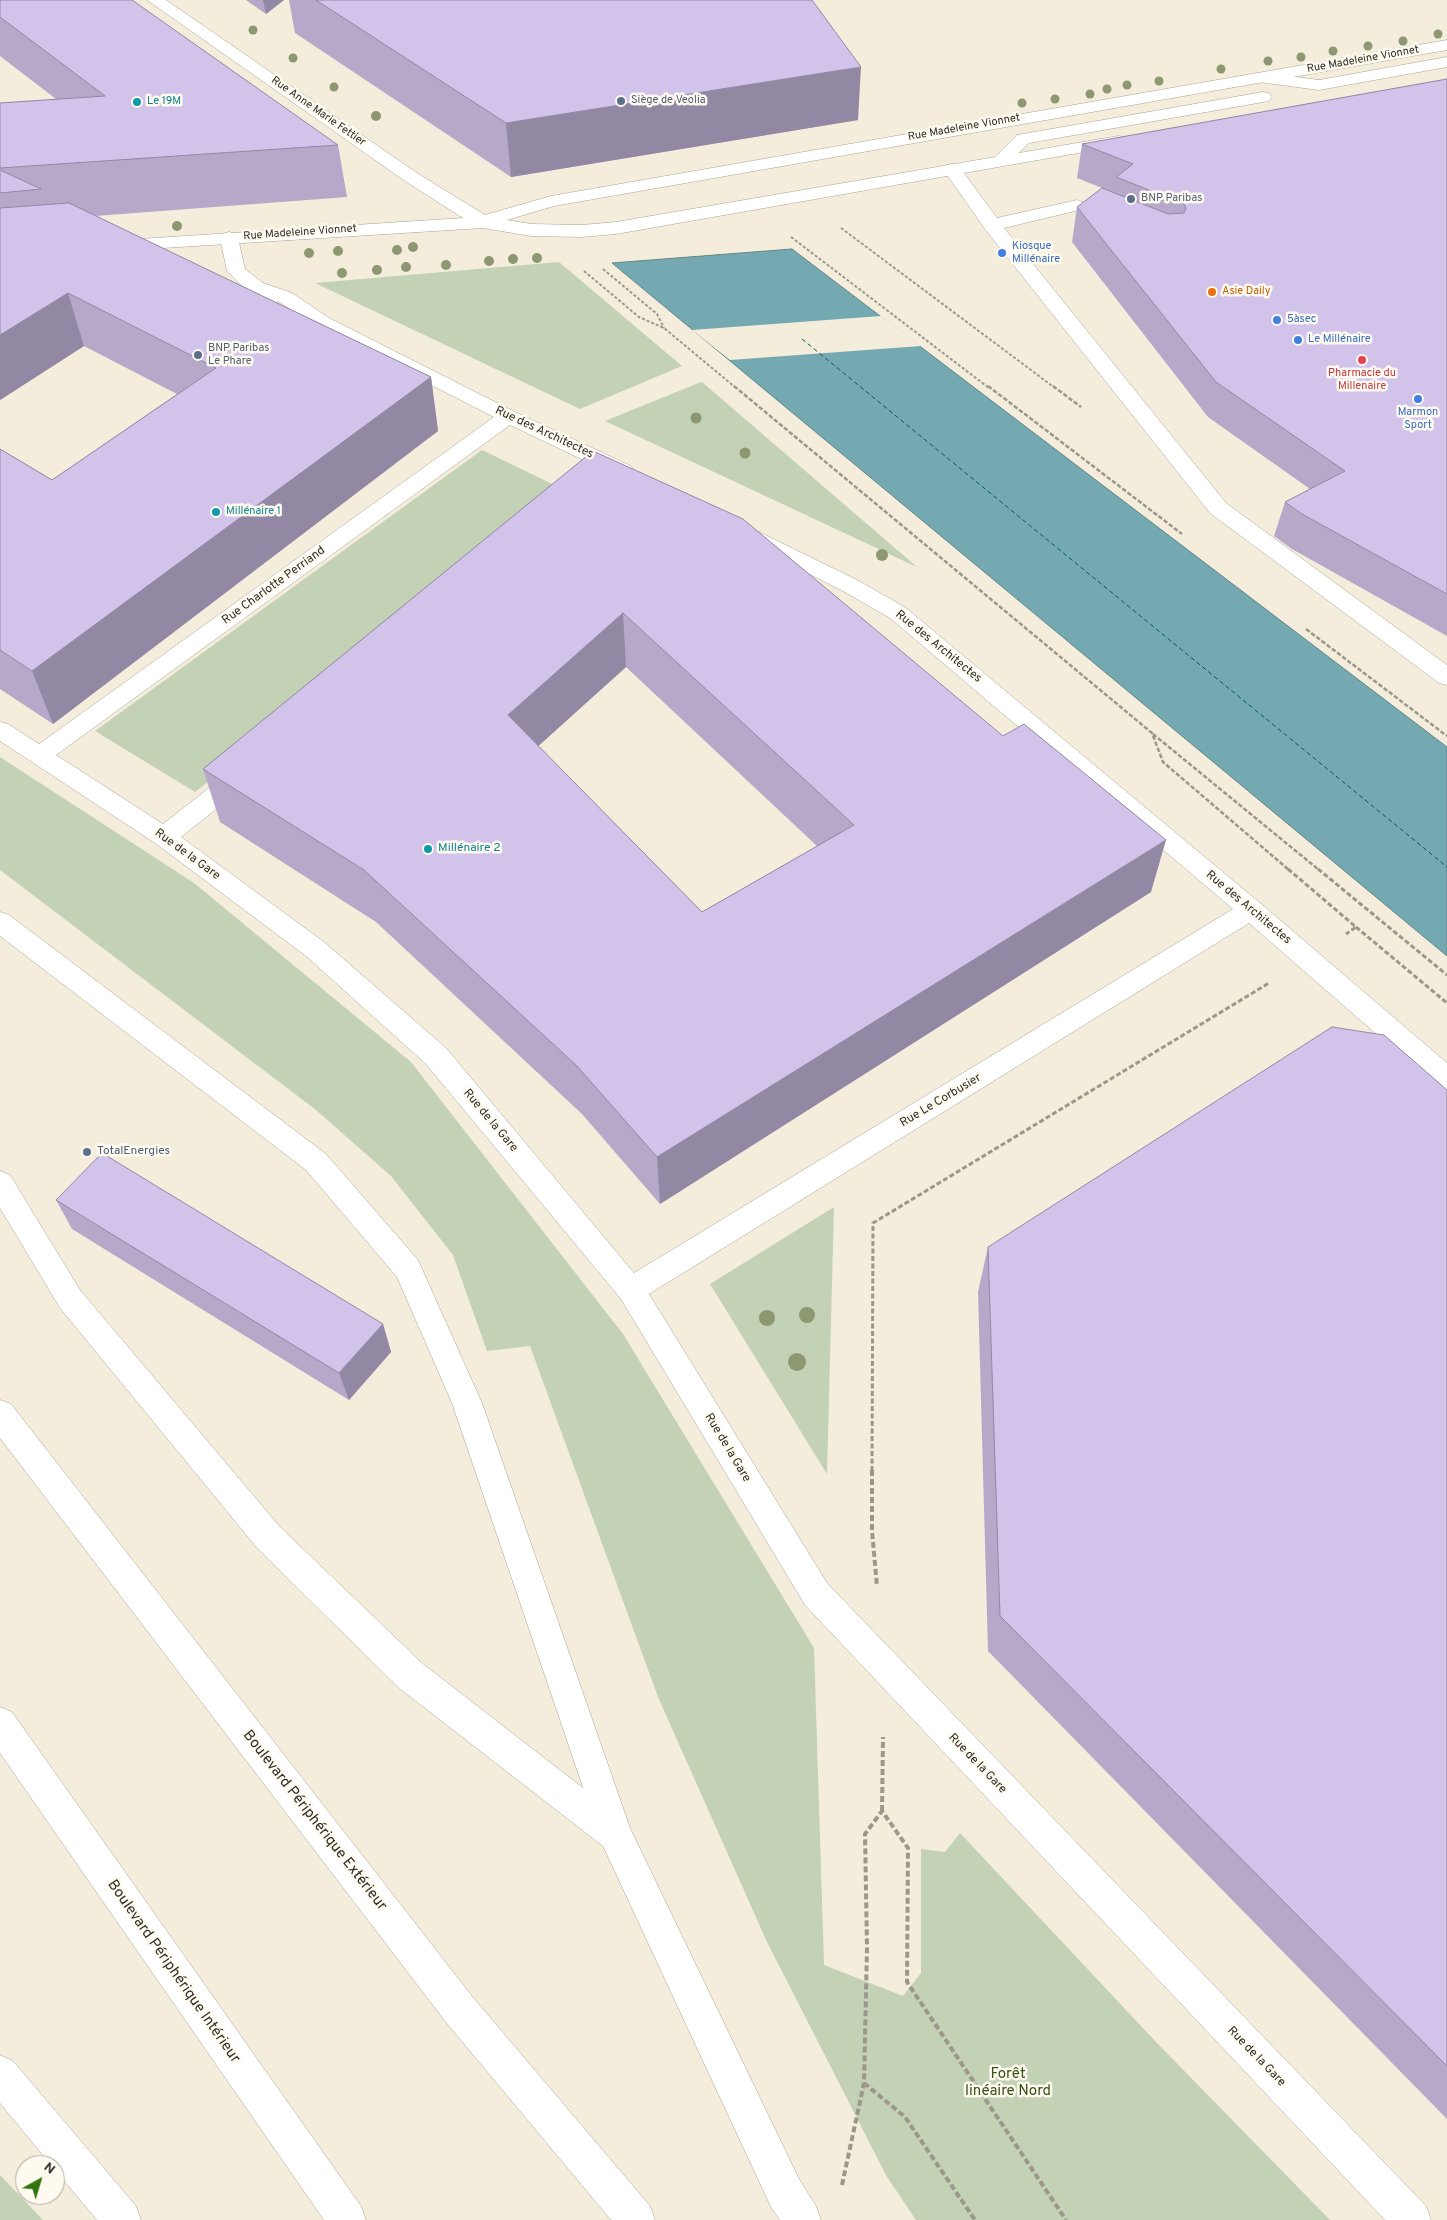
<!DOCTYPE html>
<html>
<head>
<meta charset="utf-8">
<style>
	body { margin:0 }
	#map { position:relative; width:1447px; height:2220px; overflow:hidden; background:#f4eddc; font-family:Overpass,sans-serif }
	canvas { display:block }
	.north { position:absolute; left:15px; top:2155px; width:50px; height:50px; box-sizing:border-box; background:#fefaf0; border:1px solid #aca8a0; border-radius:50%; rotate:39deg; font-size:14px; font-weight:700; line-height:20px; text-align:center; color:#302e27 }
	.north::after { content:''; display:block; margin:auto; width:18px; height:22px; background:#32730d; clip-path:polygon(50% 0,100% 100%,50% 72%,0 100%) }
</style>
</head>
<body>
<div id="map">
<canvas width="1447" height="2220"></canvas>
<div class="north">N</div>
</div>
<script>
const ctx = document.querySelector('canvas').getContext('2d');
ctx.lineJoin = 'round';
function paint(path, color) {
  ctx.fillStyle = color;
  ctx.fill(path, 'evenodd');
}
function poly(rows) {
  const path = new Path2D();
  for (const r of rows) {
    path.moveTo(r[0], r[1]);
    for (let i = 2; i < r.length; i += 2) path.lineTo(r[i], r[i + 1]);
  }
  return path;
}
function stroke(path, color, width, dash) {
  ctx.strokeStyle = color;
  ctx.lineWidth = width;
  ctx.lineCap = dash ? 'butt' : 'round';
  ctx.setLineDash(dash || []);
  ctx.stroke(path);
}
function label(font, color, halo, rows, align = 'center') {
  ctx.font = font + ' Overpass,sans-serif';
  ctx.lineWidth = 5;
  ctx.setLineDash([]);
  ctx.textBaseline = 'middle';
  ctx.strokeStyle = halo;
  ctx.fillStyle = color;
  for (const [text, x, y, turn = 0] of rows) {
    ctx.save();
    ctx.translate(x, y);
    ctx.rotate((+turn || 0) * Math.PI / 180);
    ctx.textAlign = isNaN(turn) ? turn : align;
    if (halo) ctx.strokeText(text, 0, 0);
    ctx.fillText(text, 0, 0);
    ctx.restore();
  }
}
const green = poly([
	[559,262,682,366,580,409,315,283],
	[701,382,702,382,917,567,605,421],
	[482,450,575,495,195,792,95,731],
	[0,757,194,883,411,1062,623,1334,814,1648,824,1965,903,1996,921,1973,921,1849,945,1852,960,1833,1156,2042,1330,2220,916,2220,887,2177,767,1942,658,1697,530,1346,487,1351,453,1255,391,1176,316,1110,0,870],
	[834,1207,827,1474,710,1284],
	[0,2175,43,2220,0,2220]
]);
const water = poly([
	[792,249,1447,747,1447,956,612,263,792,249]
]);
const pier = poly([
	[881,316,921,346,730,360,692,330]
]);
const ferry = poly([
	[802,339,1447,867]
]);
const pathFar3 = poly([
	[841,228,1055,388],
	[791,237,989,388],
	[603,269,657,314,664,328],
	[584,271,639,317,664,328,736,388]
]);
const pathFar2 = poly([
	[734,386,1152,733,1163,762,1289,870],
	[988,386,1182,534],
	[1053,386,1081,407],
	[1306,629,1447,736],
	[1153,734,1319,870]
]);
const pathFar1 = poly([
	[1288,869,1356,927,1346,934],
	[1318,869,1447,975],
	[1356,927,1447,1003],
	[872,1471,873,1223,1269,983]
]);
const path = poly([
	[872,1470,872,1531,877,1586],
	[882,1811,883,1737],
	[864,2083,905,2117,975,2220],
	[842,2185,864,2083,867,1947,865,1834,882,1811,908,1848,907,1982,1066,2220]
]);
const service = poly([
	[1447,57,1447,67,1319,90,1266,83,1260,82,1258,78,1260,74,1266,73,1319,80,1447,57],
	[1263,92,1269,93,1272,97,1269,101,1029,143,1007,164,995,164,992,160,1017,135,1263,92],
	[229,232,236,234,238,238,245,269,263,283,292,293,329,318,515,412,631,466,634,471,631,476,624,478,617,476,510,425,56,755,163,824,232,770,241,767,250,770,253,776,250,782,181,837,324,942,446,1048,634,1273,1233,909,890,618,843,591,739,538,736,533,739,528,747,526,859,581,906,608,1260,903,1447,1063,1447,1090,1437,1087,1249,923,649,1294,827,1583,1426,2206,1431,2220,1385,2220,805,1605,621,1299,426,1064,306,956,155,843,0,741,0,722,8,724,39,744,494,417,315,326,278,301,275,305,268,307,261,305,227,271,220,238,222,234,229,232],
	[0,1171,10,1175,80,1290,280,1527,423,1664,627,1822,632,1834,627,1846,615,1851,603,1846,399,1688,258,1549,60,1308,0,1208,0,1171]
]);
const pedestrian = poly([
	[952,164,958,165,997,218,1077,200,1118,216,1121,220,1118,224,1112,226,1075,211,1004,228,1226,503,1447,665,1447,685,1439,683,1210,513,985,229,943,169,946,165,952,164]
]);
const minor = poly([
	[147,0,166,0,417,173,485,215,551,196,1447,40,1447,50,554,206,507,220,531,224,582,225,616,222,1118,136,1124,137,1127,141,1124,145,1118,146,616,234,582,237,531,236,483,228,115,251,108,249,106,245,108,241,463,218,405,181,147,0]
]);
const trunk = poly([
	[0,912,9,915,326,1154,418,1260,482,1403,630,1828,799,2179,816,2206,821,2220,780,2220,771,2207,603,1846,452,1403,397,1277,306,1170,0,936,0,912],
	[0,1400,11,1404,471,1995,650,2206,655,2220,611,2220,445,2021,0,1438,0,1400],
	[0,1707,12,1712,361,2206,366,2220,324,2220,0,1753,0,1707],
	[0,2055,13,2061,136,2206,141,2220,97,2220,55,2170,55,2165,51,2165,0,2103,0,2055]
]);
const trees = [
	[253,30,4.5],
	[1438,34,4.5],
	[1403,41,4.5],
	[1368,46,4.5],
	[1333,51,4.5],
	[1301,57,4.5],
	[293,58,4.5],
	[1268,61,4.5],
	[1221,69,4.5],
	[1159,81,4.5],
	[1127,85,4.5],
	[334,87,4.5],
	[1107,89,4.5],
	[1090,94,4.5],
	[1055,99,4.5],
	[1022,103,4.5],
	[376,116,5],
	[177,226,5],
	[413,247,5],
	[397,250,5],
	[338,251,5],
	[309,253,5],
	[537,258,5],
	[513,259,5],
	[489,261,5],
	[446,265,5],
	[406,267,5],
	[377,270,5],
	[342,273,5],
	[696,418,5.5],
	[745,453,5.5],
	[882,555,6],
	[807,1315,8],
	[767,1318,8],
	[797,1362,9]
];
const wall = poly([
	[0,0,338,145,347,197,95,216,431,377,438,431,53,724,0,689,0,449,52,480,177,394,84,346,0,400,0,103,56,99,0,56],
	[246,0,284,0,266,14],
	[289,0,812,0,858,120,511,177,295,33],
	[1447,79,1447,636,1292,549,1274,536,1285,502,1310,489,1208,417,1072,242,1077,207,1102,188,1077,178,1082,144],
	[593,451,1151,892,660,1204,582,1114,376,922,220,822,203,769],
	[626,667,817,846,702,912,538,746],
	[1447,1090,1447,2119,988,1651,978,1292,988,1247],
	[56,1200,383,1324,391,1352,349,1400,72,1229]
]);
const shadedWall = poly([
	[263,0,284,0,266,14],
	[861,67,858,120,511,177,506,123],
	[68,293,84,346,0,400,0,335],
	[431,377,438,431,53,724,32,671],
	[623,613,626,667,514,768,508,715],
	[1166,840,1151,892,660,1204,657,1157],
	[383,1324,391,1352,349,1400,339,1373]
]);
const building = poly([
	[0,0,132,0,338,145,0,168,0,103,105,96,0,17,0,0],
	[316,0,812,0,861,67,506,123,316,0],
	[1447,79,1447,594,1302,514,1285,502,1345,471,1216,382,1077,207,1102,188,1168,214,1184,213,1186,208,1184,204,1116,177,1133,164,1082,144,1447,79],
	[0,170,41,189,0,193,0,170],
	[69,203,431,377,32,671,0,650,0,449,52,480,216,368,68,293,0,335,0,208,69,203],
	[593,451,743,519,1003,736,1024,724,1166,840,657,1157,577,1066,364,870,203,769,593,451],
	[623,613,854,825,702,912,508,715,623,613],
	[1332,1027,1384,1035,1447,1090,1447,2066,1000,1616,988,1247,1332,1027],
	[102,1153,383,1324,339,1373,56,1200,102,1153]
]);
const markers = [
	[621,101,5,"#5c6f8a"],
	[137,102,5,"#0f9aa8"],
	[1131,199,5,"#5c6f8a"],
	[1002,253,5,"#3f7fe0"],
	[1212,292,5,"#e8710a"],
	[1277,320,5,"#3f7fe0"],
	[1298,340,5,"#3f7fe0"],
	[198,355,5,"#5c6f8a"],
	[1362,360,5,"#e0444e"],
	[1418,399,5,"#3f7fe0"],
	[216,512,5,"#0f9aa8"],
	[428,849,5,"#0f9aa8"],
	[87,1152,5,"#5c6f8a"]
];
const farStreetnames = [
	["Rue Madeleine Vionnet",1363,60,-10],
	["Rue Anne Marie Fettier",318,112,35],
	["Rue Madeleine Vionnet",964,128,-10],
	["Rue Madeleine Vionnet",300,233,-4]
];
const farServicenames = [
	["Siège de Veolia",631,101],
	["BNP Paribas",1141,199],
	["BNP Paribas",208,349],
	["Le Phare",208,362]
];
const farCulturenames = [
	["Le 19M",147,102],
	["Millénaire 1",226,512]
];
const farShopnames = [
	["Kiosque",1012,247],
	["Millénaire",1012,260],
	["5àsec",1287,320],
	["Le Millénaire",1308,340],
	["Marmon",1418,413,"center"],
	["Sport",1418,426,"center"]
];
const farFoodnames = [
	["Asie Daily",1222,292]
];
const farHealthnames = [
	["Pharmacie du",1362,374],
	["Millenaire",1362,387]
];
const streetNames = [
	["Rue des Architectes",544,433,25],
	["Rue Charlotte Perriand",274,586,-36],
	["Rue des Architectes",938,647,39],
	["Rue de la Gare",187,855,36],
	["Rue des Architectes",1248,908,40],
	["Rue Le Corbusier",941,1101,-31],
	["Rue de la Gare",490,1121,50],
	["Rue de la Gare",727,1448,59],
	["Rue de la Gare",977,1764,46],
	["Rue de la Gare",1256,2057,46]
];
const cultureNames = [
	["Millénaire 2",438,849]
];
const serviceNames = [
	["TotalEnergies",97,1152]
];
const nearStreetnames = [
	["Boulevard Périphérique Extérieur",314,1821,52],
	["Boulevard Périphérique Intérieur",173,1972,55]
];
const nearParknames = [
	["Forêt",1008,2075],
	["linéaire Nord",1008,2092]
];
paint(green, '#c3d1b5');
paint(water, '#75a9b1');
stroke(water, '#608488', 1);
paint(pier, '#f4eddc');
stroke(ferry, '#07555e', 1, [4.5, 3]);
stroke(service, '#a9a393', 1);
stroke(pedestrian, '#a9a393', 1);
stroke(minor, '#a9a393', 1);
stroke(trunk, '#a9a393', 1);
stroke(pathFar3, '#9c978b', 2, [3, 2]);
stroke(pathFar2, '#9c978b', 2.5, [4.5, 2]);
stroke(pathFar1, '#9c978b', 3, [5, 2.5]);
stroke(path, '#9c978b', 4, [6, 3]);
paint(service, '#fff');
paint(pedestrian, '#fff');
paint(minor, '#fff');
paint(trunk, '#fff');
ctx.fillStyle = '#8d9771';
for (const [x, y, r] of trees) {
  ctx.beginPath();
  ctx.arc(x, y, r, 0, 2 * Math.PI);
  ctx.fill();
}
paint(wall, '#b5a8c9');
paint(shadedWall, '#9388a4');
paint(building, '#d2c3ea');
stroke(building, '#9388a4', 1);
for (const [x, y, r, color] of markers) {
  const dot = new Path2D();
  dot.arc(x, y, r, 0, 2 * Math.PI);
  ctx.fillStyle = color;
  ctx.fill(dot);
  stroke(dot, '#fefaf0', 2);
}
label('11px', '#302e27', '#fefaf0', farStreetnames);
label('11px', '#4e5e75', '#fefaf0', farServicenames, 'left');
label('11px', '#0d838f', '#fefaf0', farCulturenames, 'left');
label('11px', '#366cbe', '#fefaf0', farShopnames, 'left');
label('11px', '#c56008', '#fefaf0', farFoodnames, 'left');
label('11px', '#be3a42', '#fefaf0', farHealthnames);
label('12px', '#302e27', '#fefaf0', streetNames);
label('12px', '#0d838f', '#fefaf0', cultureNames, 'left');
label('12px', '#4e5e75', '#fefaf0', serviceNames, 'left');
label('15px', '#302e27', '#fefaf0', nearStreetnames);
label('15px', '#395019', '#fefaf0', nearParknames);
</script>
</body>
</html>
